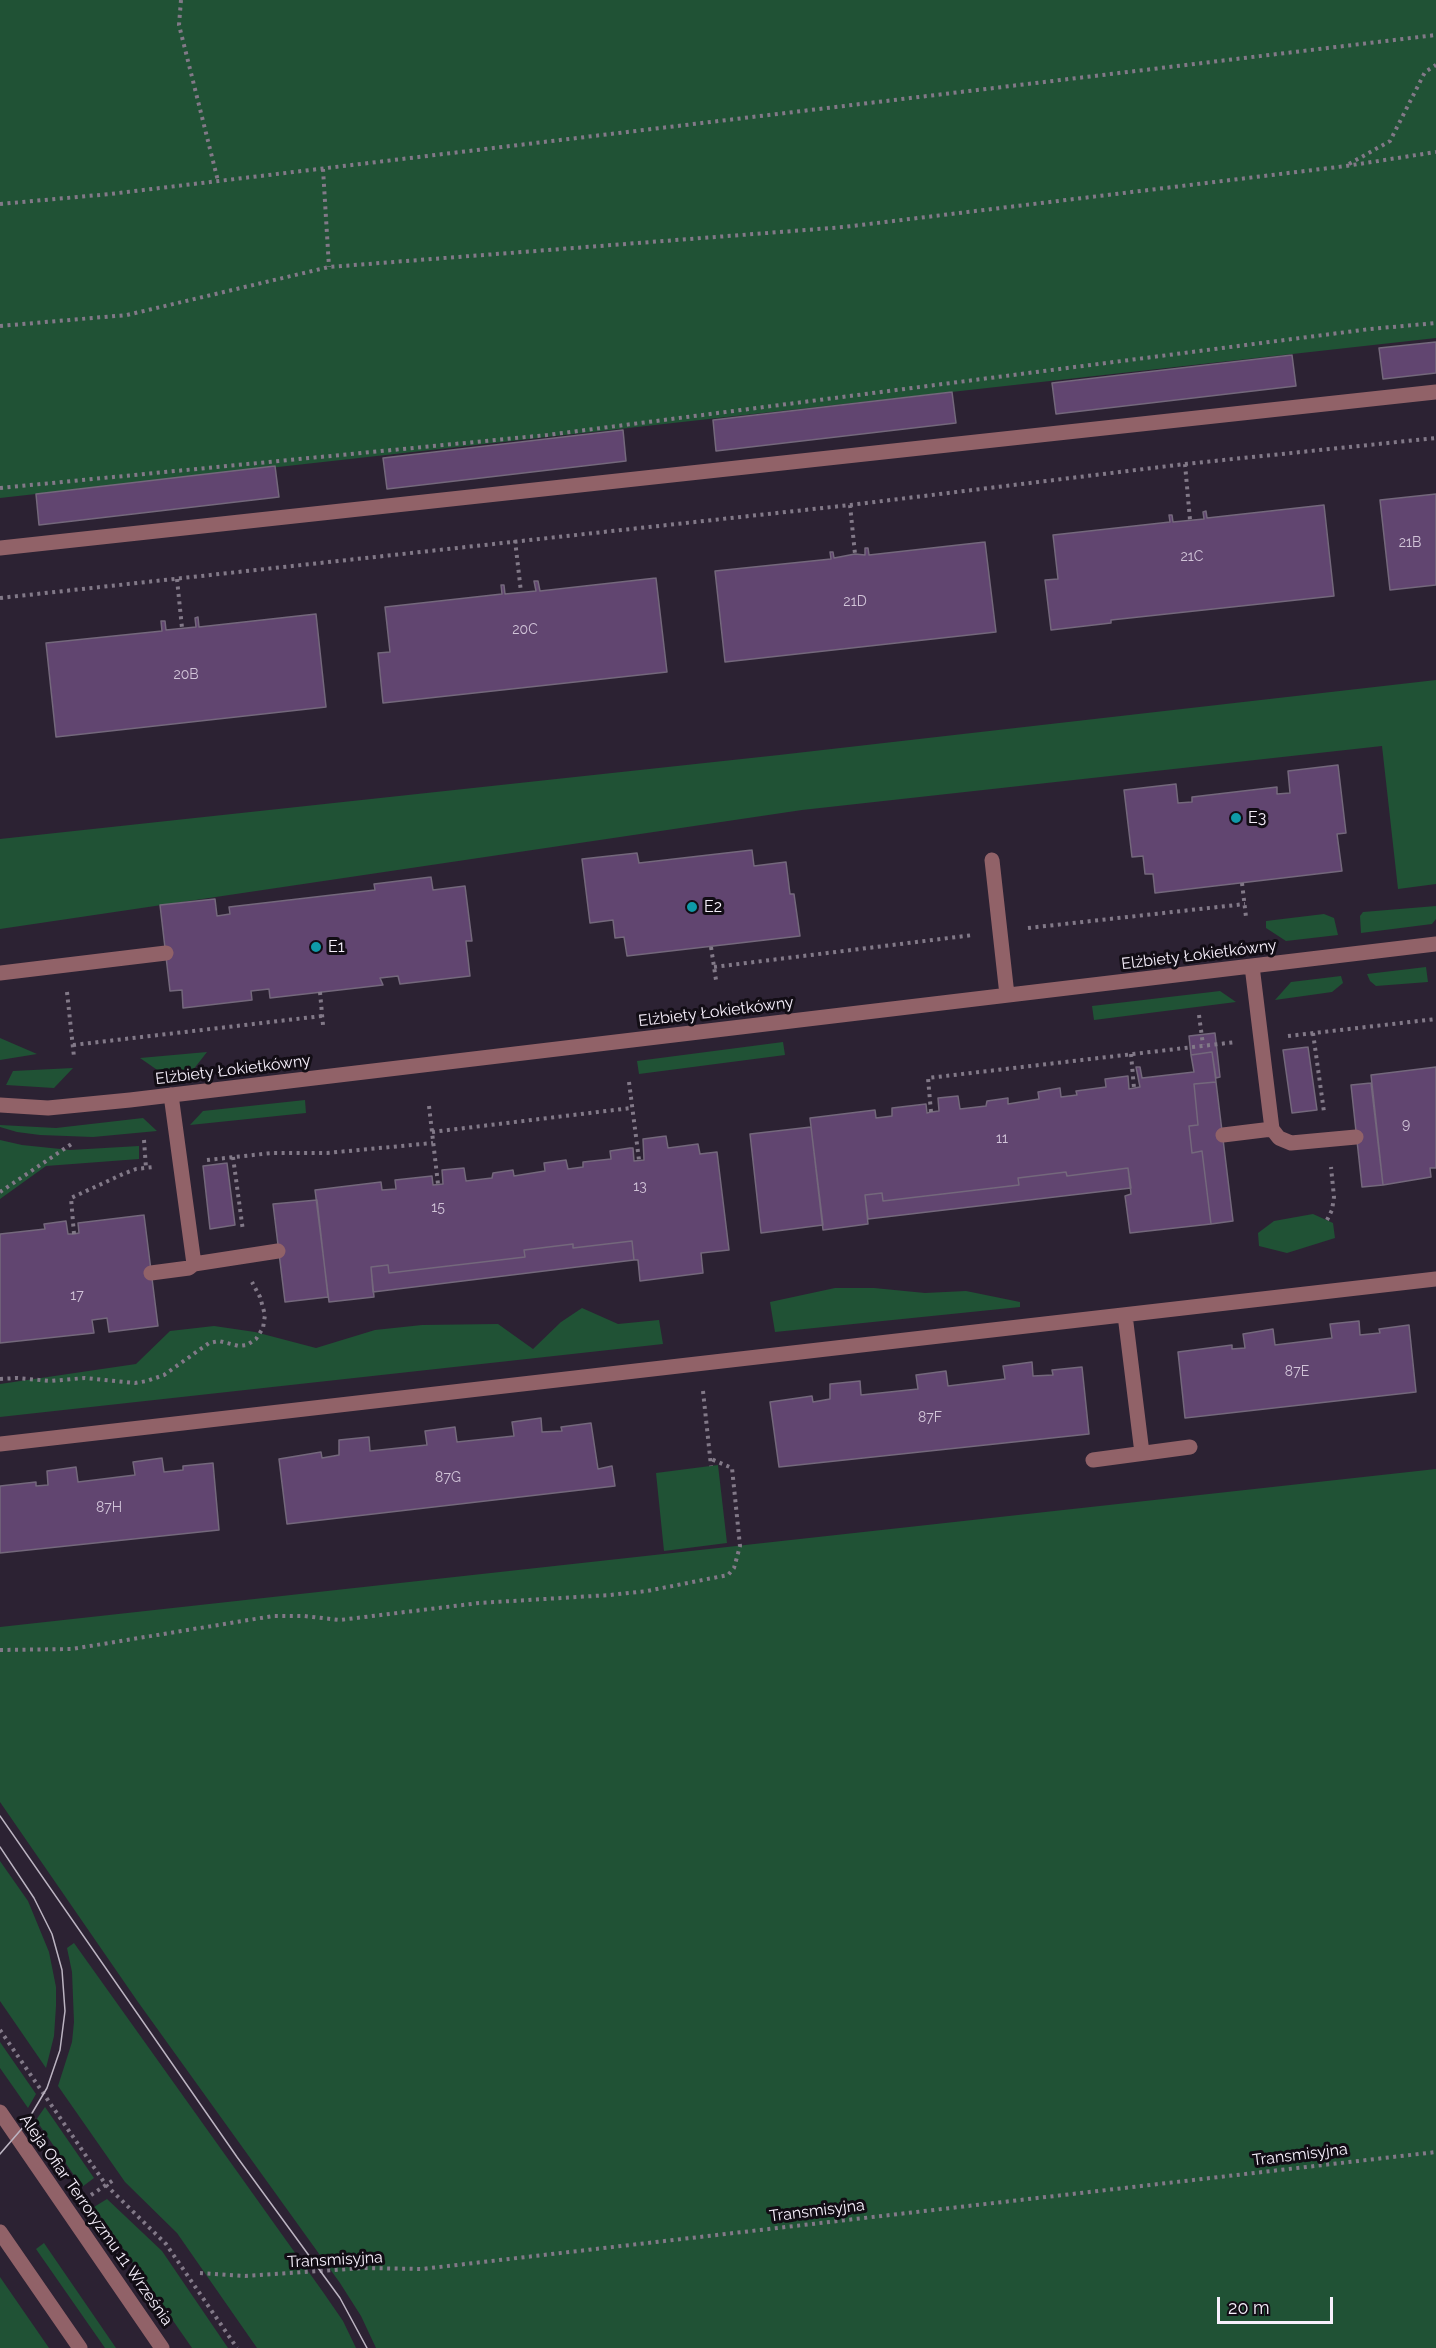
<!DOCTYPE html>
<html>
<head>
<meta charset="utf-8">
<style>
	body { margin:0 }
	#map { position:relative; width:1436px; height:2348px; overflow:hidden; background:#2c2233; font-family:Raleway,sans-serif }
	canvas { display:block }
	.scale { position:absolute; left:1217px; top:2297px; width:116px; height:27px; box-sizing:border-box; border:3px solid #f7f0fc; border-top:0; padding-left:8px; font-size:18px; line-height:21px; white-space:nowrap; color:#f7f0fc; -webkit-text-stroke:4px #120d15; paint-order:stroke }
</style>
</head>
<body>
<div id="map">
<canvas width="1436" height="2348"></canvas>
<div class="scale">20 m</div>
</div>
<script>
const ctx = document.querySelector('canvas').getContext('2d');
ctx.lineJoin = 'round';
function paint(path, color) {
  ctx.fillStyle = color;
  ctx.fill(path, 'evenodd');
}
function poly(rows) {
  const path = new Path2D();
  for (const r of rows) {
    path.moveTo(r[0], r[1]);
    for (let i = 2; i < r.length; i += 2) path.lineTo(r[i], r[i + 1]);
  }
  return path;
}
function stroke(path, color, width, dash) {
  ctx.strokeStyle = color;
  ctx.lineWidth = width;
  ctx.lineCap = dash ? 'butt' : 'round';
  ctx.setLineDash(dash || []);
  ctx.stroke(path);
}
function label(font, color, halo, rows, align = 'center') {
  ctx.font = font + ' Raleway,sans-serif';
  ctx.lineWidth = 6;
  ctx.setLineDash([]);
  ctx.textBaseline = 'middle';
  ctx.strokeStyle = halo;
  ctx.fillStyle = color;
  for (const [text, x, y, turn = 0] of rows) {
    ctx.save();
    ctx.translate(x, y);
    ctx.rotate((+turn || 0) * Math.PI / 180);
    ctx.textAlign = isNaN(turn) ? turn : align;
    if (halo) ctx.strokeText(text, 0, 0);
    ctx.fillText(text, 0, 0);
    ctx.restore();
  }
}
const green = poly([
	[0,0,1436,0,1436,338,0,498],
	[1436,680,1436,884,1398,889,1382,746,802,810,0,929,0,839,779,755],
	[1436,906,1436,919,1432,924,1361,933,1360,916,1363,912],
	[1324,914,1334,918,1338,935,1286,941,1266,928,1266,921],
	[1426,967,1428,982,1376,986,1370,981,1367,974],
	[1341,976,1343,983,1332,992,1275,1000,1291,982],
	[1220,991,1236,1002,1094,1020,1092,1006],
	[0,1038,37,1054,0,1060],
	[783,1042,785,1055,639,1074,637,1061],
	[207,1052,193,1070,163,1074,140,1058],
	[73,1068,54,1088,6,1085,13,1071],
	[305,1100,306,1113,190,1125,203,1111],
	[143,1118,157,1131,93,1137,40,1135,17,1132,0,1127,0,1125,56,1128],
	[0,1140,22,1145,70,1150,139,1146,139,1159,46,1166,0,1199],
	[1313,1214,1333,1223,1335,1238,1287,1253,1259,1246,1258,1233,1274,1221],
	[835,1288,874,1288,925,1293,966,1291,1020,1302,1020,1307,775,1332,770,1302],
	[582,1308,618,1324,659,1320,663,1344,0,1417,0,1384,136,1364,170,1331,214,1326,255,1332,316,1348,375,1330,422,1325,498,1324,533,1349,561,1322],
	[718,1465,727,1543,664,1551,656,1473],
	[1436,1469,1436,2348,376,2348,361,2316,340,2283,138,2002,0,1802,0,1627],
	[0,1861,28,1901,49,1952,56,1987,56,2006,54,2036,46,2068,0,2001],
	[74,1943,323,2292,343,2321,356,2348,257,2348,177,2233,125,2182,58,2086,72,2042,74,2022,72,1972,67,1948],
	[0,2042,36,2094,28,2108,0,2068],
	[45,2107,94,2178,82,2187,36,2120],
	[107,2199,162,2251,228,2348,192,2348,94,2207],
	[44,2243,116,2348,105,2348,36,2249],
	[0,2277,49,2348,0,2348]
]);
const building = poly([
	[1436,342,1436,373,1383,379,1379,348,1436,342],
	[1292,355,1296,386,1056,414,1052,383,1292,355],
	[952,392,956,423,716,451,713,420,952,392],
	[623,430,626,461,387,489,383,458,623,430],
	[275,466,279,497,39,525,36,494,275,466],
	[1436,494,1436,585,1390,590,1380,500,1436,494],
	[1324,505,1334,596,1111,620,1111,623,1051,630,1045,580,1058,579,1053,535,1170,522,1169,515,1172,515,1173,522,1204,519,1203,512,1206,511,1207,518,1324,505],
	[985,542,996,632,725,662,715,571,831,559,830,552,833,552,834,558,855,554,865,555,865,548,868,548,869,555,985,542],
	[656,578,667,672,383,703,378,653,390,652,385,607,502,594,501,585,504,585,505,594,536,591,534,581,538,581,540,591,656,578],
	[316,614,326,707,56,737,46,643,162,631,161,621,165,621,166,630,196,627,195,618,198,617,199,627,316,614],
	[1338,765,1346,833,1337,834,1342,871,1155,893,1153,874,1145,874,1143,856,1132,857,1124,790,1176,784,1178,803,1192,802,1192,797,1277,787,1277,794,1290,793,1288,771,1338,765],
	[752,850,754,866,786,862,790,894,794,894,800,936,627,956,624,937,615,938,613,920,590,923,582,859,637,853,639,863,752,850],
	[431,877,433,890,465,886,472,941,466,941,470,976,400,984,398,976,380,978,383,985,270,998,269,989,251,991,252,1000,183,1008,182,990,170,991,160,905,215,899,217,916,230,914,229,907,375,890,374,884,431,877],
	[1215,1033,1220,1077,1216,1078,1212,1052,1191,1055,1189,1036,1215,1033],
	[1308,1047,1317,1110,1292,1113,1283,1050,1308,1047],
	[1212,1052,1216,1082,1194,1084,1198,1125,1189,1126,1192,1153,1202,1151,1211,1224,1130,1233,1125,1196,1131,1194,1128,1168,1067,1176,1066,1172,1018,1178,1019,1185,883,1201,882,1193,865,1195,868,1224,823,1230,810,1118,875,1110,876,1118,892,1116,892,1108,926,1104,927,1113,931,1112,939,1111,938,1098,958,1096,960,1109,986,1106,987,1101,1008,1098,1008,1104,1039,1099,1038,1092,1060,1088,1061,1097,1077,1095,1076,1091,1106,1087,1105,1079,1128,1076,1129,1089,1140,1087,1136,1067,1140,1067,1142,1078,1194,1072,1191,1055,1212,1052],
	[1436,1067,1436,1168,1430,1168,1431,1177,1383,1185,1371,1075,1436,1067],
	[1216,1082,1233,1221,1211,1224,1202,1151,1192,1153,1189,1126,1198,1125,1194,1084,1216,1082],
	[1371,1083,1383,1185,1362,1187,1351,1085,1371,1083],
	[811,1127,823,1225,761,1233,750,1134,811,1127],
	[666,1136,668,1148,698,1144,700,1154,717,1152,729,1250,701,1253,703,1273,640,1281,638,1260,634,1260,632,1241,573,1248,573,1244,524,1250,525,1257,389,1273,388,1265,371,1267,374,1297,329,1302,315,1190,381,1182,382,1190,396,1189,395,1180,432,1176,433,1185,443,1184,442,1170,464,1168,466,1181,492,1178,493,1173,513,1170,514,1176,545,1171,544,1163,566,1160,568,1169,583,1167,583,1162,611,1159,610,1151,630,1148,633,1148,634,1161,644,1160,643,1139,666,1136],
	[227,1163,235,1225,210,1229,203,1166,227,1163],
	[1128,1168,1131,1188,868,1219,865,1195,882,1193,883,1201,1019,1185,1018,1178,1066,1172,1067,1176,1128,1168],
	[317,1200,328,1297,285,1302,273,1204,317,1200],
	[144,1215,158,1326,109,1332,107,1318,92,1320,94,1333,0,1343,0,1234,45,1229,44,1224,66,1221,68,1234,74,1234,79,1233,78,1223,144,1215],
	[632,1241,634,1260,373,1292,371,1267,388,1265,389,1273,525,1257,524,1250,573,1244,573,1248,632,1241],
	[1359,1321,1360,1335,1380,1333,1379,1329,1409,1325,1416,1392,1185,1418,1178,1352,1232,1345,1232,1349,1245,1348,1243,1334,1273,1329,1275,1345,1332,1338,1330,1324,1359,1321],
	[1032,1362,1033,1376,1053,1375,1052,1370,1082,1367,1089,1434,779,1467,770,1402,812,1396,813,1402,830,1399,830,1384,860,1381,861,1395,918,1389,916,1375,946,1371,948,1386,1005,1379,1003,1366,1032,1362],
	[541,1418,542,1432,562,1431,561,1427,591,1423,598,1469,612,1466,615,1486,287,1524,279,1459,321,1452,322,1458,339,1455,339,1440,369,1437,370,1451,427,1445,425,1431,455,1427,457,1442,514,1436,512,1422,541,1418],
	[162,1458,164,1472,183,1470,183,1466,213,1463,219,1530,0,1553,0,1486,36,1482,36,1486,48,1485,47,1471,76,1467,78,1482,135,1475,133,1462,162,1458]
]);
const path = poly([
	[181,0,179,25,218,181],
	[1349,164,1390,141,1425,72,1436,65],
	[323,169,329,267],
	[0,204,110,194,1436,35],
	[0,326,127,315,329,267,844,227,1346,166,1436,152],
	[1185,464,1190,520],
	[0,488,547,435,1370,329,1436,323],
	[850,505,855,554],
	[515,540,521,592],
	[177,579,182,628],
	[0,598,850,505,1185,464,1436,438],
	[1242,883,1246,917],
	[1028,928,1245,904],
	[711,947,716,980],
	[714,967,973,935],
	[67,992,74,1057],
	[320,992,323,1025],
	[1199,1015,1203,1045],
	[1313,1033,1324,1112],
	[1288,1036,1436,1019],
	[73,1045,322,1016],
	[1131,1054,1134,1088],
	[629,1082,639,1160],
	[429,1106,438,1184],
	[931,1112,928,1078,1236,1042],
	[432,1132,631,1108],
	[144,1140,146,1168],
	[233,1157,243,1231],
	[207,1160,272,1153,327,1153,433,1143],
	[0,1192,73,1143],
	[1327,1220,1332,1210,1334,1197,1331,1167],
	[74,1234,71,1198,123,1174,136,1169,154,1167],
	[0,1379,17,1378,50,1381,85,1378,135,1383,147,1381,164,1375,209,1343,219,1341,239,1346,247,1345,256,1339,263,1328,265,1315,260,1297,252,1282],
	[703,1391,711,1466],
	[0,1650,72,1649,273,1616,304,1616,340,1620,479,1603,610,1595,647,1591,728,1575,734,1568,740,1546,732,1468,711,1459],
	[0,2030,106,2185,166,2244,237,2348],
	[91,2195,115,2179],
	[200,2273,245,2276,364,2268,422,2269,1436,2152]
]);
const minor = poly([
	[0,548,1436,392],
	[992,860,1007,995],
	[1252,966,1272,1129,1279,1138,1291,1143,1356,1137],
	[0,973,166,953],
	[0,1105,48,1108,130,1100,1436,944],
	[1223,1135,1272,1129],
	[194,1264,278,1251],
	[151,1273,189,1268,194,1264,171,1095],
	[1125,1315,1142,1453],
	[0,1444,1436,1279],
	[1093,1460,1190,1447],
	[0,2112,162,2348],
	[0,2232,80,2348]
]);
const tram = poly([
	[0,1816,237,2157,340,2298,367,2348],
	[0,1847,34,1898,52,1934,62,1970,65,2011,60,2050,47,2088,25,2125,0,2154]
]);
const markers = [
	[1236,818,6,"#0f9aa8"],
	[692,907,6,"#0f9aa8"],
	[316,947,6,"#0f9aa8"]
];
const numberNames = [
	["21B",1410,543],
	["21C",1192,557],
	["21D",855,602],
	["20C",525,630],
	["20B",186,675],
	["9",1406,1125],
	["11",1002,1139],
	["13",640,1187],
	["15",438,1208],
	["17",77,1296],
	["87E",1297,1372],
	["87F",930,1418],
	["87G",448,1478],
	["87H",109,1508]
];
const poiNames = [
	["E3",1248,818],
	["E2",704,907],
	["E1",328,947]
];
const streetNames = [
	["Elżbiety Łokietkówny",1199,955,-7],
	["Elżbiety Łokietkówny",716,1012,-7],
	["Elżbiety Łokietkówny",233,1070,-7],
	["Transmisyjna",1300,2155,-7],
	["Transmisyjna",817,2211,-7],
	["Aleja Ofiar Terroryzmu 11 Września",96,2220,55],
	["Transmisyjna",335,2260,-3]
];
paint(green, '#205235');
paint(building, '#614570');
stroke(building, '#74687c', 1.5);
stroke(path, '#827988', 4, [3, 4.5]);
stroke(minor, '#916268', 15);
stroke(tram, '#bcb4c2', 1.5);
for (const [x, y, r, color] of markers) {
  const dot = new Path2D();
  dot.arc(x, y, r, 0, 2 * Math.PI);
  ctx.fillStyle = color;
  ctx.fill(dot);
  stroke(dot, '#120d15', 2);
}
label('14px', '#d2c5d9', null, numberNames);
label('16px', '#f7f0fc', '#120d15', poiNames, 'left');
label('16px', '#f7f0fc', '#120d15', streetNames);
</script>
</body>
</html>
